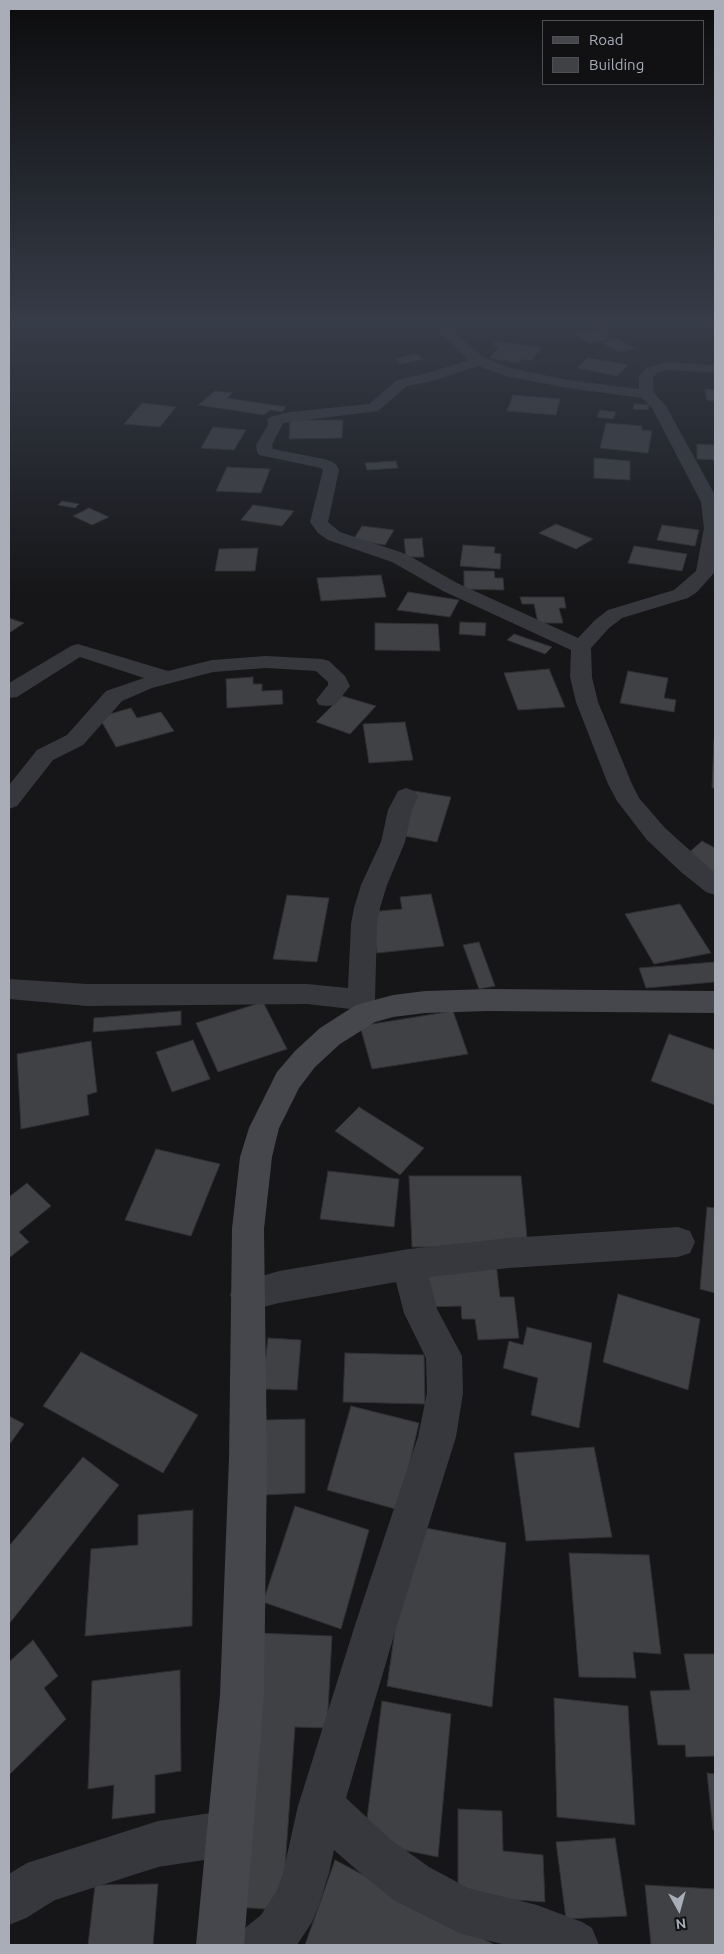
<!DOCTYPE html>
<html>
<head>
<meta charset="utf-8">
<style>
	body { margin:0 }
	#map { position:relative; width:724px; height:1954px; overflow:hidden; background:#161618; font-family:Ubuntu,sans-serif }
	canvas { display:block }
	.frame { position:absolute; inset:0; border:10px solid #a8adb8; pointer-events:none }
	.legend { position:absolute; left:542px; top:20px; width:162px; height:65px; box-sizing:border-box; background:#111113; border:1px solid #4d4f55; margin:0; padding:6px 9px; list-style:none; font-size:15px; color:#a8adb8 }
	.legend li { display:flex; align-items:center; gap:10px; height:25px }
	.legend b { width:25px; border:1px solid #4d4f55 }
	.north { position:absolute; left:654px; top:1884px; width:50px; height:50px; -webkit-text-stroke:4px #111113; paint-order:stroke; rotate:173deg; font-size:14px; font-weight:700; line-height:20px; text-align:center; color:#a8adb8 }
	.north::after { content:''; display:block; margin:auto; width:18px; height:22px; background:#a8adb8; clip-path:polygon(50% 0,100% 100%,50% 72%,0 100%) }
</style>
</head>
<body>
<div id="map">
<canvas width="724" height="1954"></canvas>
<div class="frame"></div>
<ul class="legend">
<li><b style="height:6px;background:#45474d"></b>Road</li>
<li><b style="height:14px;background:#404145"></b>Building</li>
</ul>
<div class="north">N</div>
</div>
<script>
const ctx = document.querySelector('canvas').getContext('2d');
ctx.lineJoin = 'round';
function paint(path, color) {
  ctx.fillStyle = color;
  ctx.fill(path, 'evenodd');
}
function poly(rows) {
  const path = new Path2D();
  for (const r of rows) {
    path.moveTo(r[0], r[1]);
    for (let i = 2; i < r.length; i += 2) path.lineTo(r[i], r[i + 1]);
  }
  return path;
}
function stroke(path, color, width, dash) {
  ctx.strokeStyle = color;
  ctx.lineWidth = width;
  ctx.lineCap = dash ? 'butt' : 'round';
  ctx.setLineDash(dash || []);
  ctx.stroke(path);
}
const building = poly([
	[9,324,32,324,32,327,9,329,9,324],
	[604,328,613,334,605,335,611,339,590,343,575,334,604,328],
	[616,339,635,348,620,352,602,343,616,339],
	[496,341,541,348,531,361,522,359,519,363,489,358,499,348,491,347,496,341],
	[416,354,424,359,401,364,396,362,400,361,396,359,416,354],
	[587,358,607,361,628,365,617,376,577,368,587,358],
	[705,389,715,390,715,401,707,400,705,389],
	[215,391,232,393,227,398,286,407,282,412,270,410,264,415,198,405,215,391],
	[513,395,560,399,556,415,507,411,513,395],
	[142,403,176,407,160,427,124,424,142,403],
	[634,404,649,405,648,410,633,409,634,404],
	[600,410,616,412,613,419,597,417,600,410],
	[290,420,343,420,342,438,289,439,290,420],
	[606,423,642,426,642,430,652,431,648,453,600,448,606,423],
	[213,427,246,430,234,450,201,448,213,427],
	[697,444,715,445,715,460,697,459,697,444],
	[594,458,630,461,630,480,594,478,594,458],
	[396,461,398,468,367,470,365,463,396,461],
	[227,467,270,469,261,493,216,491,227,467],
	[62,501,79,504,75,508,58,505,62,501],
	[253,505,294,511,282,526,241,520,253,505],
	[89,508,109,517,92,525,73,516,89,508],
	[556,524,593,539,576,549,539,533,556,524],
	[662,525,699,530,695,546,657,540,662,525],
	[362,526,394,530,385,545,353,540,362,526],
	[422,538,424,557,406,557,404,539,422,538],
	[463,545,495,547,494,553,501,554,500,569,460,566,463,545],
	[634,546,687,554,682,571,628,563,634,546],
	[258,548,255,571,215,571,219,549,258,548],
	[464,571,494,571,495,578,503,578,504,590,464,589,464,571],
	[381,575,386,597,321,601,317,578,381,575],
	[408,592,459,600,450,617,397,610,408,592],
	[520,597,564,597,566,608,559,608,563,623,538,623,534,604,522,604,520,597],
	[9,618,24,623,9,633,9,618],
	[460,622,486,623,485,636,459,634,460,622],
	[375,623,438,624,440,651,375,650,375,623],
	[514,634,552,647,545,654,507,640,514,634],
	[549,669,565,707,518,710,504,673,549,669],
	[628,671,668,678,664,698,676,700,674,712,620,703,628,671],
	[253,677,253,684,262,684,262,691,282,690,283,704,227,708,226,679,253,677],
	[342,696,376,706,350,734,316,722,342,696],
	[131,708,137,718,161,712,174,731,116,747,99,717,131,708],
	[405,722,413,760,369,763,363,724,405,722],
	[714,740,715,740,715,788,712,788,714,740],
	[414,791,451,797,437,842,399,835,414,791],
	[702,841,715,848,715,874,684,857,702,841],
	[431,894,444,946,377,953,369,912,402,909,400,897,431,894],
	[287,895,329,898,317,962,273,959,287,895],
	[680,904,711,953,654,964,625,914,680,904],
	[479,942,495,986,479,989,463,945,479,942],
	[715,962,715,982,646,988,639,968,715,962],
	[263,1002,287,1049,218,1072,196,1023,263,1002],
	[181,1011,181,1025,93,1032,94,1018,181,1011],
	[453,1011,468,1054,372,1069,360,1026,453,1011],
	[669,1034,715,1050,715,1105,651,1081,669,1034],
	[193,1040,210,1079,172,1092,156,1052,193,1040],
	[91,1041,97,1092,87,1095,89,1115,21,1129,17,1054,91,1041],
	[359,1107,424,1148,400,1175,335,1131,359,1107],
	[156,1149,220,1164,191,1236,125,1220,156,1149],
	[328,1171,399,1179,394,1227,320,1219,328,1171],
	[409,1176,521,1176,528,1248,412,1247,409,1176],
	[27,1183,51,1206,19,1232,29,1242,9,1258,9,1197,27,1183],
	[707,1207,715,1208,715,1293,700,1289,707,1207],
	[496,1263,500,1297,514,1297,519,1338,478,1340,475,1319,462,1319,461,1306,429,1307,426,1266,496,1263],
	[618,1294,700,1319,688,1390,603,1362,618,1294],
	[527,1327,592,1343,579,1428,531,1415,538,1378,503,1368,509,1341,523,1345,527,1327],
	[268,1338,301,1340,297,1390,262,1389,268,1338],
	[81,1352,198,1415,163,1473,43,1406,81,1352],
	[345,1353,424,1355,425,1404,343,1402,345,1353],
	[351,1406,419,1423,399,1510,327,1490,351,1406],
	[9,1416,24,1424,9,1445,9,1416],
	[305,1419,305,1493,264,1495,266,1420,305,1419],
	[594,1447,612,1537,526,1541,514,1453,594,1447],
	[83,1457,119,1485,9,1624,9,1546,83,1457],
	[295,1506,369,1530,341,1629,263,1602,295,1506],
	[193,1510,192,1626,85,1636,91,1549,138,1545,138,1515,193,1510],
	[410,1525,506,1543,492,1707,387,1686,410,1525],
	[569,1553,649,1555,661,1654,633,1652,636,1678,579,1677,569,1553],
	[258,1633,332,1636,327,1728,295,1727,282,1910,233,1907,258,1633],
	[33,1640,58,1676,44,1688,66,1719,9,1775,9,1662,33,1640],
	[684,1654,715,1654,715,1756,686,1757,685,1745,658,1745,650,1691,690,1690,684,1654],
	[180,1670,181,1771,155,1775,155,1813,112,1819,114,1785,88,1789,92,1681,180,1670],
	[554,1698,628,1706,635,1825,557,1817,554,1698],
	[382,1701,451,1714,438,1857,364,1842,382,1701],
	[707,1773,715,1774,715,1830,713,1830,707,1773],
	[458,1809,502,1811,503,1851,543,1855,545,1902,458,1896,458,1809],
	[615,1838,627,1916,566,1919,556,1842,615,1838],
	[335,1860,495,1945,305,1945,335,1860],
	[158,1884,153,1945,88,1945,95,1885,158,1884],
	[645,1885,715,1889,715,1945,651,1945,645,1885]
]);
const street = poly([
	[436,324,450,324,460,337,484,358,510,368,568,380,639,389,639,377,647,367,668,362,715,365,715,373,668,370,657,373,653,378,654,393,666,406,715,495,714,573,697,592,688,598,622,618,609,628,591,648,592,677,598,702,632,784,639,798,665,828,715,873,715,895,706,892,681,872,647,840,617,801,608,784,576,702,570,677,571,650,443,591,392,562,328,540,318,533,310,522,323,470,321,468,259,455,257,452,256,445,268,425,267,420,270,417,289,412,369,404,397,380,424,374,469,360,441,334,436,324],
	[478,366,506,376,568,388,642,398,652,408,701,502,704,528,696,571,674,590,608,610,595,620,578,638,457,583,406,554,340,532,328,522,339,470,337,466,333,462,324,459,273,449,272,445,283,423,378,411,407,386,432,381,478,366],
	[78,644,168,671,212,660,266,656,322,659,329,661,345,676,350,686,335,705,327,706,319,705,316,700,328,685,328,682,316,671,266,668,213,672,152,688,122,701,83,745,53,760,17,806,9,809,9,785,37,750,67,735,106,691,144,678,80,657,17,697,9,698,9,683,71,646,78,644],
	[406,788,414,791,418,796,412,810,405,842,387,885,380,908,377,924,375,1000,380,1013,376,1021,366,1024,356,1021,351,1009,307,1004,87,1006,9,999,9,979,87,984,307,984,348,988,351,924,354,908,361,885,381,842,388,810,398,791,406,788],
	[678,1227,690,1231,695,1242,690,1253,678,1257,509,1268,429,1277,437,1309,462,1356,463,1393,456,1437,398,1622,346,1798,390,1839,429,1867,468,1888,537,1905,582,1922,592,1928,599,1945,506,1945,461,1934,395,1901,358,1871,334,1850,329,1873,319,1905,312,1922,297,1945,238,1945,245,1928,261,1915,276,1892,283,1873,298,1806,356,1622,418,1437,427,1393,426,1358,404,1313,396,1282,279,1303,247,1311,235,1306,230,1295,235,1284,279,1271,409,1249,509,1238,678,1227],
	[230,1810,246,1817,253,1833,246,1849,230,1856,158,1867,55,1900,26,1918,9,1925,9,1874,27,1863,158,1821,230,1810]
]);
const secondary = poly([
	[488,989,715,991,715,1013,488,1011,425,1013,393,1017,375,1022,340,1044,315,1067,299,1088,279,1128,272,1157,264,1229,267,1458,264,1695,244,1945,196,1945,220,1695,229,1458,232,1229,240,1157,249,1128,277,1072,295,1051,320,1028,356,1005,393,995,425,991,488,989]
]);
paint(building, '#404145');
stroke(building, '#303034', 1);
paint(street, '#37383d');
paint(secondary, '#45474d');
const sky = ctx.createLinearGradient(0, 0, 0, 598);
sky.addColorStop(0, '#0c0c0d');
sky.addColorStop(0.54, '#363c48');
sky.addColorStop(1, '#363c4800');
ctx.fillStyle = sky;
ctx.fillRect(0, 0, 724, 598);
</script>
</body>
</html>
